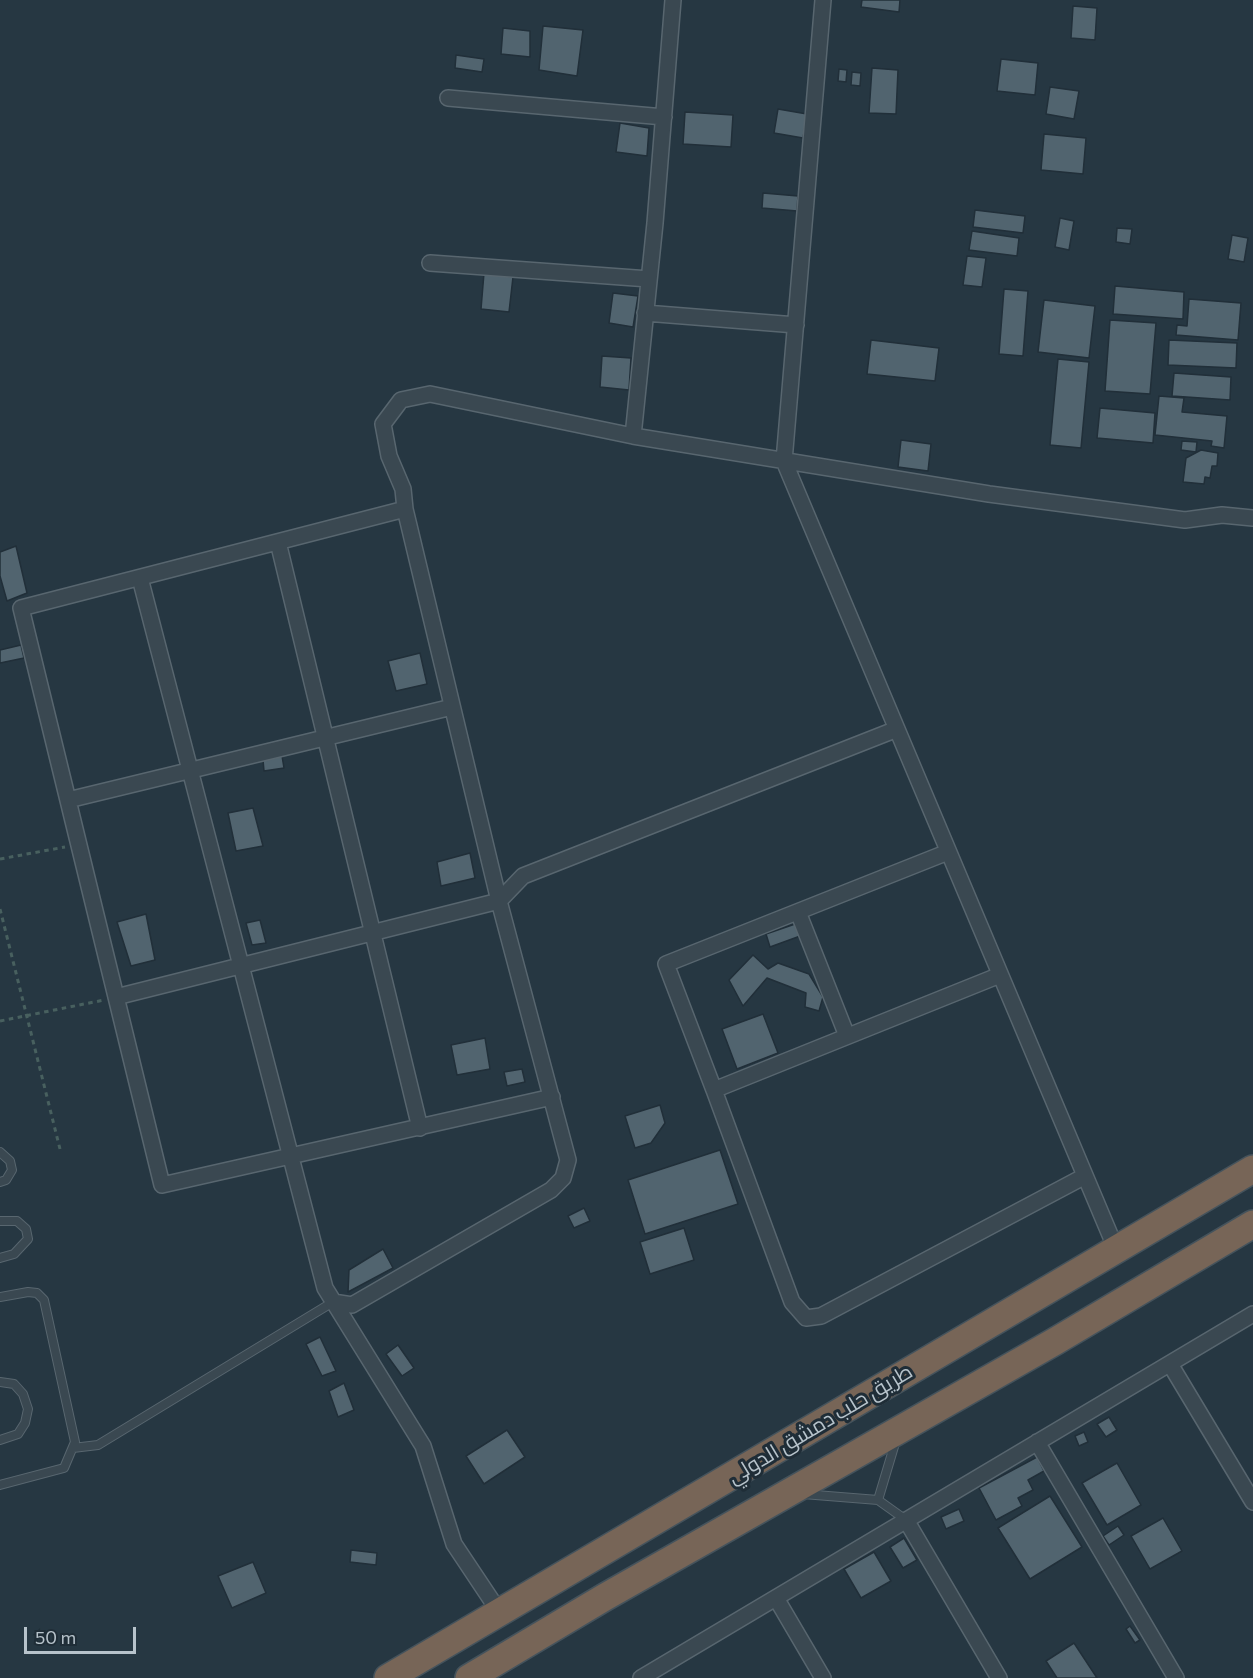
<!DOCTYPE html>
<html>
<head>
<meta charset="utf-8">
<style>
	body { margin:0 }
	#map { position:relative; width:1253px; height:1678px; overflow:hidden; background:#263742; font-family:Commissioner,sans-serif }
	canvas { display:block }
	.scale { position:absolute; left:24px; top:1627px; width:112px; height:27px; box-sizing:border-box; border:3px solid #b7c3cb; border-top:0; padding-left:8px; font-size:18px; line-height:21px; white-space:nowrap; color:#b7c3cb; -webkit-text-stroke:4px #1f2d37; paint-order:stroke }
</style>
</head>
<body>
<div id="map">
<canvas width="1253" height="1678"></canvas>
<div class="scale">50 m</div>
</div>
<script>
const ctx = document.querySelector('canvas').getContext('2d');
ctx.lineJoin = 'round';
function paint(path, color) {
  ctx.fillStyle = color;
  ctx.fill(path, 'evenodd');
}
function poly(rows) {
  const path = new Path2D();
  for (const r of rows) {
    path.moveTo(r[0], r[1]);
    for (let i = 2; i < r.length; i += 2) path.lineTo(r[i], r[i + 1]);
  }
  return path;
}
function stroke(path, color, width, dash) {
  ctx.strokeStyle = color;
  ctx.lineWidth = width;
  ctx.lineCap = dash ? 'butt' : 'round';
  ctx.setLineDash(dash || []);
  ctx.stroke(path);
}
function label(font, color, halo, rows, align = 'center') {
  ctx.font = font + ' Commissioner,Cairo,sans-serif';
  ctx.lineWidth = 6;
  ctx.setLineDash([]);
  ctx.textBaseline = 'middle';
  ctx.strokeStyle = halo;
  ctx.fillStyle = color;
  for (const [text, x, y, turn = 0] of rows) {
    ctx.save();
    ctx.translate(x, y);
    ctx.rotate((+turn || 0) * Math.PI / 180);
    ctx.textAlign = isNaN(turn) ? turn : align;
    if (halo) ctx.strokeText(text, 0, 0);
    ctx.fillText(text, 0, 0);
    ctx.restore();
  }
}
const building = poly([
	[862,0,900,0,899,12,861,7,862,0],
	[1073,6,1097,8,1095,40,1071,38,1073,6],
	[543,26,583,30,577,76,539,70,543,26],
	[503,28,530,31,530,57,501,54,503,28],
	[456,55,484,59,482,72,455,68,456,55],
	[1001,59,1038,63,1035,95,997,91,1001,59],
	[872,68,898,70,896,114,869,113,872,68],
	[839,69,847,70,846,82,838,81,839,69],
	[852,72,861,73,860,86,851,85,852,72],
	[1050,87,1079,91,1074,119,1046,114,1050,87],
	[778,109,807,114,803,138,774,133,778,109],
	[685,112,733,115,731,147,683,144,685,112],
	[620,123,649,128,647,156,616,152,620,123],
	[1044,134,1086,138,1083,174,1041,170,1044,134],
	[763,193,798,196,797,211,762,208,763,193],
	[975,210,1025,216,1023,233,973,227,975,210],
	[1060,218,1074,221,1069,250,1055,247,1060,218],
	[1117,228,1132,229,1130,244,1116,242,1117,228],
	[972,231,1019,238,1017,256,969,250,972,231],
	[1232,235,1248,238,1244,262,1228,259,1232,235],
	[967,256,986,258,982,287,963,285,967,256],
	[484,273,513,277,509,312,481,309,484,273],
	[1115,286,1184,292,1183,319,1113,314,1115,286],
	[1004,289,1028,291,1023,356,999,354,1004,289],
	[613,293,638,296,633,327,609,323,613,293],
	[1189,299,1241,303,1238,340,1176,335,1177,325,1187,326,1189,299],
	[1044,300,1095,306,1089,358,1038,352,1044,300],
	[1110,320,1156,323,1150,394,1105,391,1110,320],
	[871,340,939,348,935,381,867,374,871,340],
	[1169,340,1237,343,1236,368,1168,365,1169,340],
	[602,356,631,358,629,390,600,387,602,356],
	[1058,359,1089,362,1081,448,1050,445,1058,359],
	[1174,373,1231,377,1230,400,1172,396,1174,373],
	[1159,396,1184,398,1182,412,1227,416,1224,448,1211,446,1212,441,1155,435,1159,396],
	[1100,408,1155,413,1153,443,1097,438,1100,408],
	[901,440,931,444,928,471,898,467,901,440],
	[1182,441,1197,442,1196,452,1181,450,1182,441],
	[1201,450,1218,453,1217,466,1212,466,1210,478,1205,477,1204,484,1183,482,1186,458,1201,450],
	[16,546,27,593,7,601,0,576,0,552,16,546],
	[21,645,24,658,0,663,0,650,21,645],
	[420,653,427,684,396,691,388,661,420,653],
	[282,756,284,768,264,771,263,760,282,756],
	[253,808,263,846,236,851,228,813,253,808],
	[470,853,475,878,441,886,437,862,470,853],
	[146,914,155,960,131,966,117,922,146,914],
	[260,920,266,943,252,945,246,923,260,920],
	[798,923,803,935,770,947,766,934,798,923],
	[753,955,768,969,778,963,809,974,823,997,819,1011,805,1007,806,993,767,978,743,1006,729,980,753,955],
	[763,1014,778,1053,737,1069,722,1029,763,1014],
	[485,1038,490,1069,457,1075,451,1045,485,1038],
	[522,1069,525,1082,507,1086,504,1072,522,1069],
	[660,1105,665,1123,651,1143,635,1148,625,1116,660,1105],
	[720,1150,738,1204,645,1234,628,1180,720,1150],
	[584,1208,590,1221,574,1228,568,1216,584,1208],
	[684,1228,694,1260,650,1274,640,1242,684,1228],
	[383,1249,393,1268,348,1292,349,1270,383,1249],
	[320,1337,336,1371,322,1376,306,1344,320,1337],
	[398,1345,414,1368,402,1376,386,1354,398,1345],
	[344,1383,354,1410,338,1417,329,1391,344,1383],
	[1109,1417,1117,1430,1106,1437,1097,1424,1109,1417],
	[507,1430,525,1457,484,1484,466,1456,507,1430],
	[1084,1432,1088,1442,1079,1446,1075,1436,1084,1432],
	[1037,1457,1044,1471,1028,1480,1033,1490,1018,1498,1022,1506,996,1520,979,1488,1037,1457],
	[1117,1463,1141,1505,1107,1525,1082,1483,1117,1463],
	[1050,1496,1082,1547,1030,1579,998,1528,1050,1496],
	[959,1509,964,1521,946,1529,941,1517,959,1509],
	[1163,1518,1182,1551,1150,1569,1131,1536,1163,1518],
	[1118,1526,1124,1535,1109,1545,1103,1536,1118,1526],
	[904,1538,917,1560,903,1568,890,1547,904,1538],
	[351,1550,377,1553,376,1565,350,1562,351,1550],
	[874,1552,891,1581,861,1598,844,1569,874,1552],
	[253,1562,266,1593,232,1608,218,1576,253,1562],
	[1130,1626,1140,1640,1135,1643,1126,1629,1130,1626],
	[1074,1643,1097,1678,1057,1678,1046,1661,1074,1643]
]);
const path = poly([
	[0,859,65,847],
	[0,909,60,1149],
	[0,1021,104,1000]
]);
const service = poly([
	[0,1152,10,1161,12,1170,6,1180,0,1182],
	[0,1221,17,1221,26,1229,28,1239,14,1254,0,1258],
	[0,1297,28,1292,37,1293,44,1300,75,1442,64,1468,0,1485],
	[0,1382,14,1384,23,1394,28,1409,25,1423,18,1434,0,1440],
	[73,1448,98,1445,333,1302],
	[803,1494,878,1500,896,1440],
	[878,1500,906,1520]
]);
const minor = poly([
	[823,0,784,461,1116,1249],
	[448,98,664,117],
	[430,263,649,279],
	[645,313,796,325],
	[633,436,655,223,673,0],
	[405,509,21,608,162,1185,552,1097],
	[278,542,420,1128],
	[140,578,325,1288,423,1446,454,1544,500,1613],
	[68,800,452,707],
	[948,852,666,964,714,1090,1000,975],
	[798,912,847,1036],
	[116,997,499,901,523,876,897,729],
	[714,1090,792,1302,806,1318,821,1316,1085,1176],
	[333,1302,352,1305,551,1190,563,1178,568,1160,499,901,405,509,403,489,389,456,383,424,401,400,430,394,633,436,989,494,1185,520,1222,515,1253,518],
	[1170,1364,1253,1502],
	[1037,1442,1176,1678],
	[906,1520,999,1678],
	[776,1598,823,1678],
	[641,1678,1253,1314]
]);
const motorway = poly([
	[388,1678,1253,1169],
	[469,1678,605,1597,1054,1342,1253,1224]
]);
const streetNames = [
	["طريق حلب دمشق الدولي",820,1424,-31]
];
paint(building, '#51646f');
stroke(building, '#212f39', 1.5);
stroke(service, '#58666f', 10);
stroke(minor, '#58666f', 18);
stroke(motorway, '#45535c', 30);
stroke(path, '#48605f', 3, [4.5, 4.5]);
stroke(service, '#3a4851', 8);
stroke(minor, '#3a4851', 15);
stroke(motorway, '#776557', 27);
label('21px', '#b7c3cb', '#1f2d37', streetNames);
</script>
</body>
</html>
